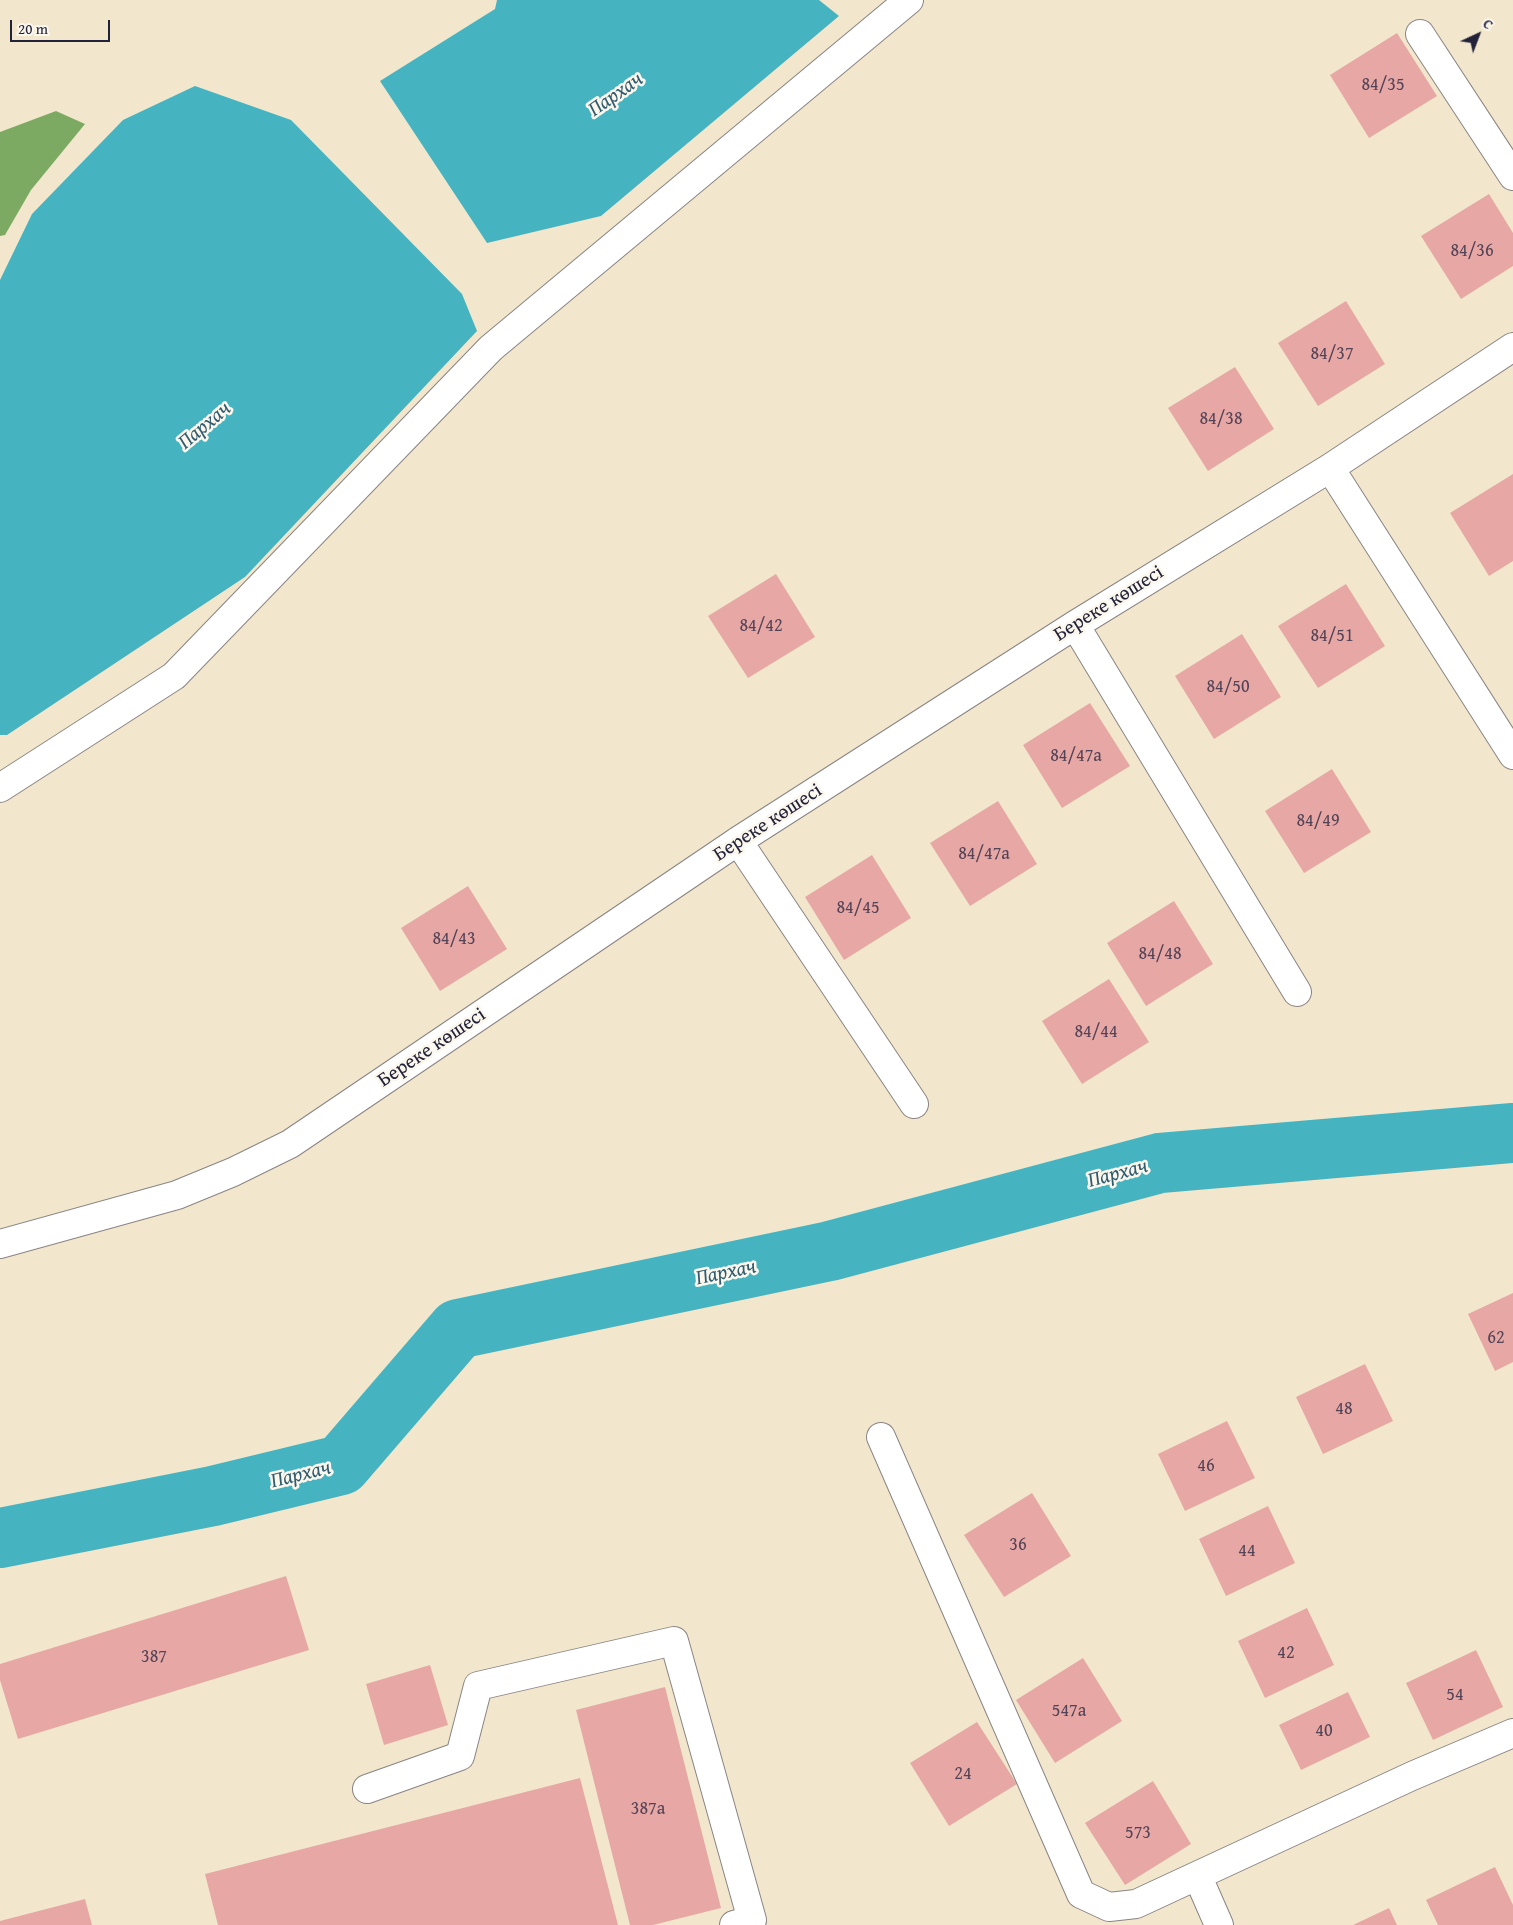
<!DOCTYPE html>
<html>
<head>
<meta charset="utf-8">
<style>
	body { margin:0 }
	#map { position:relative; width:1513px; height:1925px; overflow:hidden; background:#f2e7cd; font-family:"Gentium Book Plus",serif }
	canvas { display:block }
	.north { position:absolute; left:1453px; top:10px; width:50px; height:50px; -webkit-text-stroke:4px #fbf7ec; paint-order:stroke; rotate:43deg; font-size:14px; font-weight:700; line-height:20px; text-align:center; color:#22223b }
	.north::after { content:''; display:block; margin:auto; width:18px; height:22px; background:#22223b; clip-path:polygon(50% 0,100% 100%,50% 72%,0 100%) }
	.scale { position:absolute; left:10px; top:20px; width:100px; height:22px; box-sizing:border-box; border:2px solid #22223b; border-top:0; padding-left:6px; font-size:15px; line-height:18px; white-space:nowrap; color:#22223b; -webkit-text-stroke:4px #fbf7ec; paint-order:stroke }
</style>
</head>
<body>
<div id="map">
<canvas width="1513" height="1925"></canvas>
<div class="north">С</div>
<div class="scale">20 m</div>
</div>
<script>
const ctx = document.querySelector('canvas').getContext('2d');
ctx.lineJoin = 'round';
function paint(path, color) {
  ctx.fillStyle = color;
  ctx.fill(path, 'evenodd');
}
function poly(rows) {
  const path = new Path2D();
  for (const r of rows) {
    path.moveTo(r[0], r[1]);
    for (let i = 2; i < r.length; i += 2) path.lineTo(r[i], r[i + 1]);
  }
  return path;
}
function stroke(path, color, width, dash) {
  ctx.strokeStyle = color;
  ctx.lineWidth = width;
  ctx.lineCap = dash ? 'butt' : 'round';
  ctx.setLineDash(dash || []);
  ctx.stroke(path);
}
function label(font, color, halo, rows, align = 'center') {
  ctx.font = font + ' "Gentium Book Plus",serif';
  ctx.lineWidth = 5;
  ctx.setLineDash([]);
  ctx.textBaseline = 'middle';
  ctx.strokeStyle = halo;
  ctx.fillStyle = color;
  for (const [text, x, y, turn = 0] of rows) {
    ctx.save();
    ctx.translate(x, y);
    ctx.rotate((+turn || 0) * Math.PI / 180);
    ctx.textAlign = isNaN(turn) ? turn : align;
    if (halo) ctx.strokeText(text, 0, 0);
    ctx.fillText(text, 0, 0);
    ctx.restore();
  }
}
const forest = poly([
	[56,111,85,124,31,190,5,235,0,236,0,132]
]);
const water = poly([
	[497,0,819,0,839,16,601,216,487,243,380,81,495,9],
	[195,86,291,120,462,294,477,331,245,577,7,735,0,735,0,280,32,214,123,120]
]);
const river = poly([
	[0,1538,213,1496,341,1465,458,1329,830,1251,1160,1163,1513,1133]
]);
const building = poly([
	[1397,33,1437,96,1369,138,1330,75],
	[1489,194,1513,233,1513,266,1461,299,1421,236],
	[1346,301,1385,364,1318,406,1278,343],
	[1235,367,1274,429,1208,471,1168,408],
	[1513,474,1513,561,1489,576,1450,513],
	[776,574,815,637,748,678,708,616],
	[1346,584,1385,646,1318,688,1278,626],
	[1242,634,1281,697,1214,739,1175,676],
	[1090,703,1130,766,1062,808,1023,745],
	[1332,769,1371,832,1304,873,1265,811],
	[998,801,1037,864,970,906,930,843],
	[872,855,911,918,844,960,805,897],
	[468,886,507,949,440,991,401,928],
	[1174,901,1213,964,1146,1006,1107,943],
	[1109,979,1149,1042,1082,1084,1042,1021],
	[1513,1293,1513,1362,1495,1371,1468,1314],
	[1365,1364,1393,1421,1323,1454,1296,1397],
	[1227,1421,1255,1478,1185,1511,1158,1454],
	[1032,1493,1071,1556,1004,1597,964,1535],
	[1268,1506,1295,1563,1226,1596,1199,1539],
	[286,1576,309,1650,18,1739,0,1680,0,1664],
	[1307,1608,1334,1665,1265,1698,1238,1641],
	[1476,1650,1503,1707,1433,1740,1406,1683],
	[1083,1658,1122,1721,1055,1763,1016,1700],
	[430,1665,448,1725,384,1745,366,1684],
	[665,1687,721,1908,653,1925,630,1925,576,1710],
	[1348,1692,1370,1737,1301,1770,1279,1725],
	[977,1722,1017,1784,949,1826,910,1763],
	[580,1778,618,1925,218,1925,205,1874],
	[1153,1781,1191,1844,1125,1885,1085,1823],
	[1495,1867,1513,1905,1513,1925,1438,1925,1426,1900],
	[85,1899,92,1925,0,1925,0,1921],
	[1389,1908,1397,1925,1353,1925]
]);
const minor = poly([
	[1420,34,1513,176],
	[1330,468,1513,755],
	[1075,625,1297,992],
	[0,788,174,676,491,348,909,0],
	[738,841,914,1104],
	[0,1244,177,1195,233,1172,290,1144,738,841,1075,625,1330,468,1513,347],
	[881,1437,1081,1894,1109,1907,1136,1904,1412,1776,1513,1733],
	[367,1789,460,1756,478,1686,674,1641,752,1920,734,1925],
	[1198,1877,1219,1925]
]);
const numberNames = [
	["84/35",1383,85],
	["84/36",1472,251],
	["84/37",1332,354],
	["84/38",1221,419],
	["84/42",761,626],
	["84/51",1332,636],
	["84/50",1228,687],
	["84/47а",1076,756],
	["84/49",1318,821],
	["84/47а",984,854],
	["84/45",858,908],
	["84/43",454,939],
	["84/48",1160,954],
	["84/44",1096,1032],
	["62",1496,1338],
	["48",1344,1409],
	["46",1206,1466],
	["36",1018,1545],
	["44",1247,1551],
	["42",1286,1653],
	["387",154,1657],
	["54",1455,1695],
	["547а",1069,1711],
	["40",1324,1731],
	["24",963,1774],
	["387а",648,1809],
	["573",1138,1833]
];
const streetNames = [
	["Береке көшесі",1109,604,-32],
	["Береке көшесі",768,823,-33],
	["Береке көшесі",432,1048,-34]
];
const waterNames = [
	["Пархач",616,95,-35],
	["Пархач",205,426,-40],
	["Пархач",1118,1174,-15],
	["Пархач",726,1273,-12],
	["Пархач",301,1475,-14]
];
paint(forest, '#7daa62');
paint(water, '#46b3c1');
stroke(river, '#46b3c1', 60);
paint(building, '#e7a7a5');
stroke(minor, '#8a8484', 30);
stroke(minor, '#fff', 28);
label('18px', '#534356', null, numberNames);
label('20px', '#22223b', '#fbf7ec', streetNames);
label('italic 21px', '#305c71', '#fbf7ec', waterNames);
</script>
</body>
</html>
